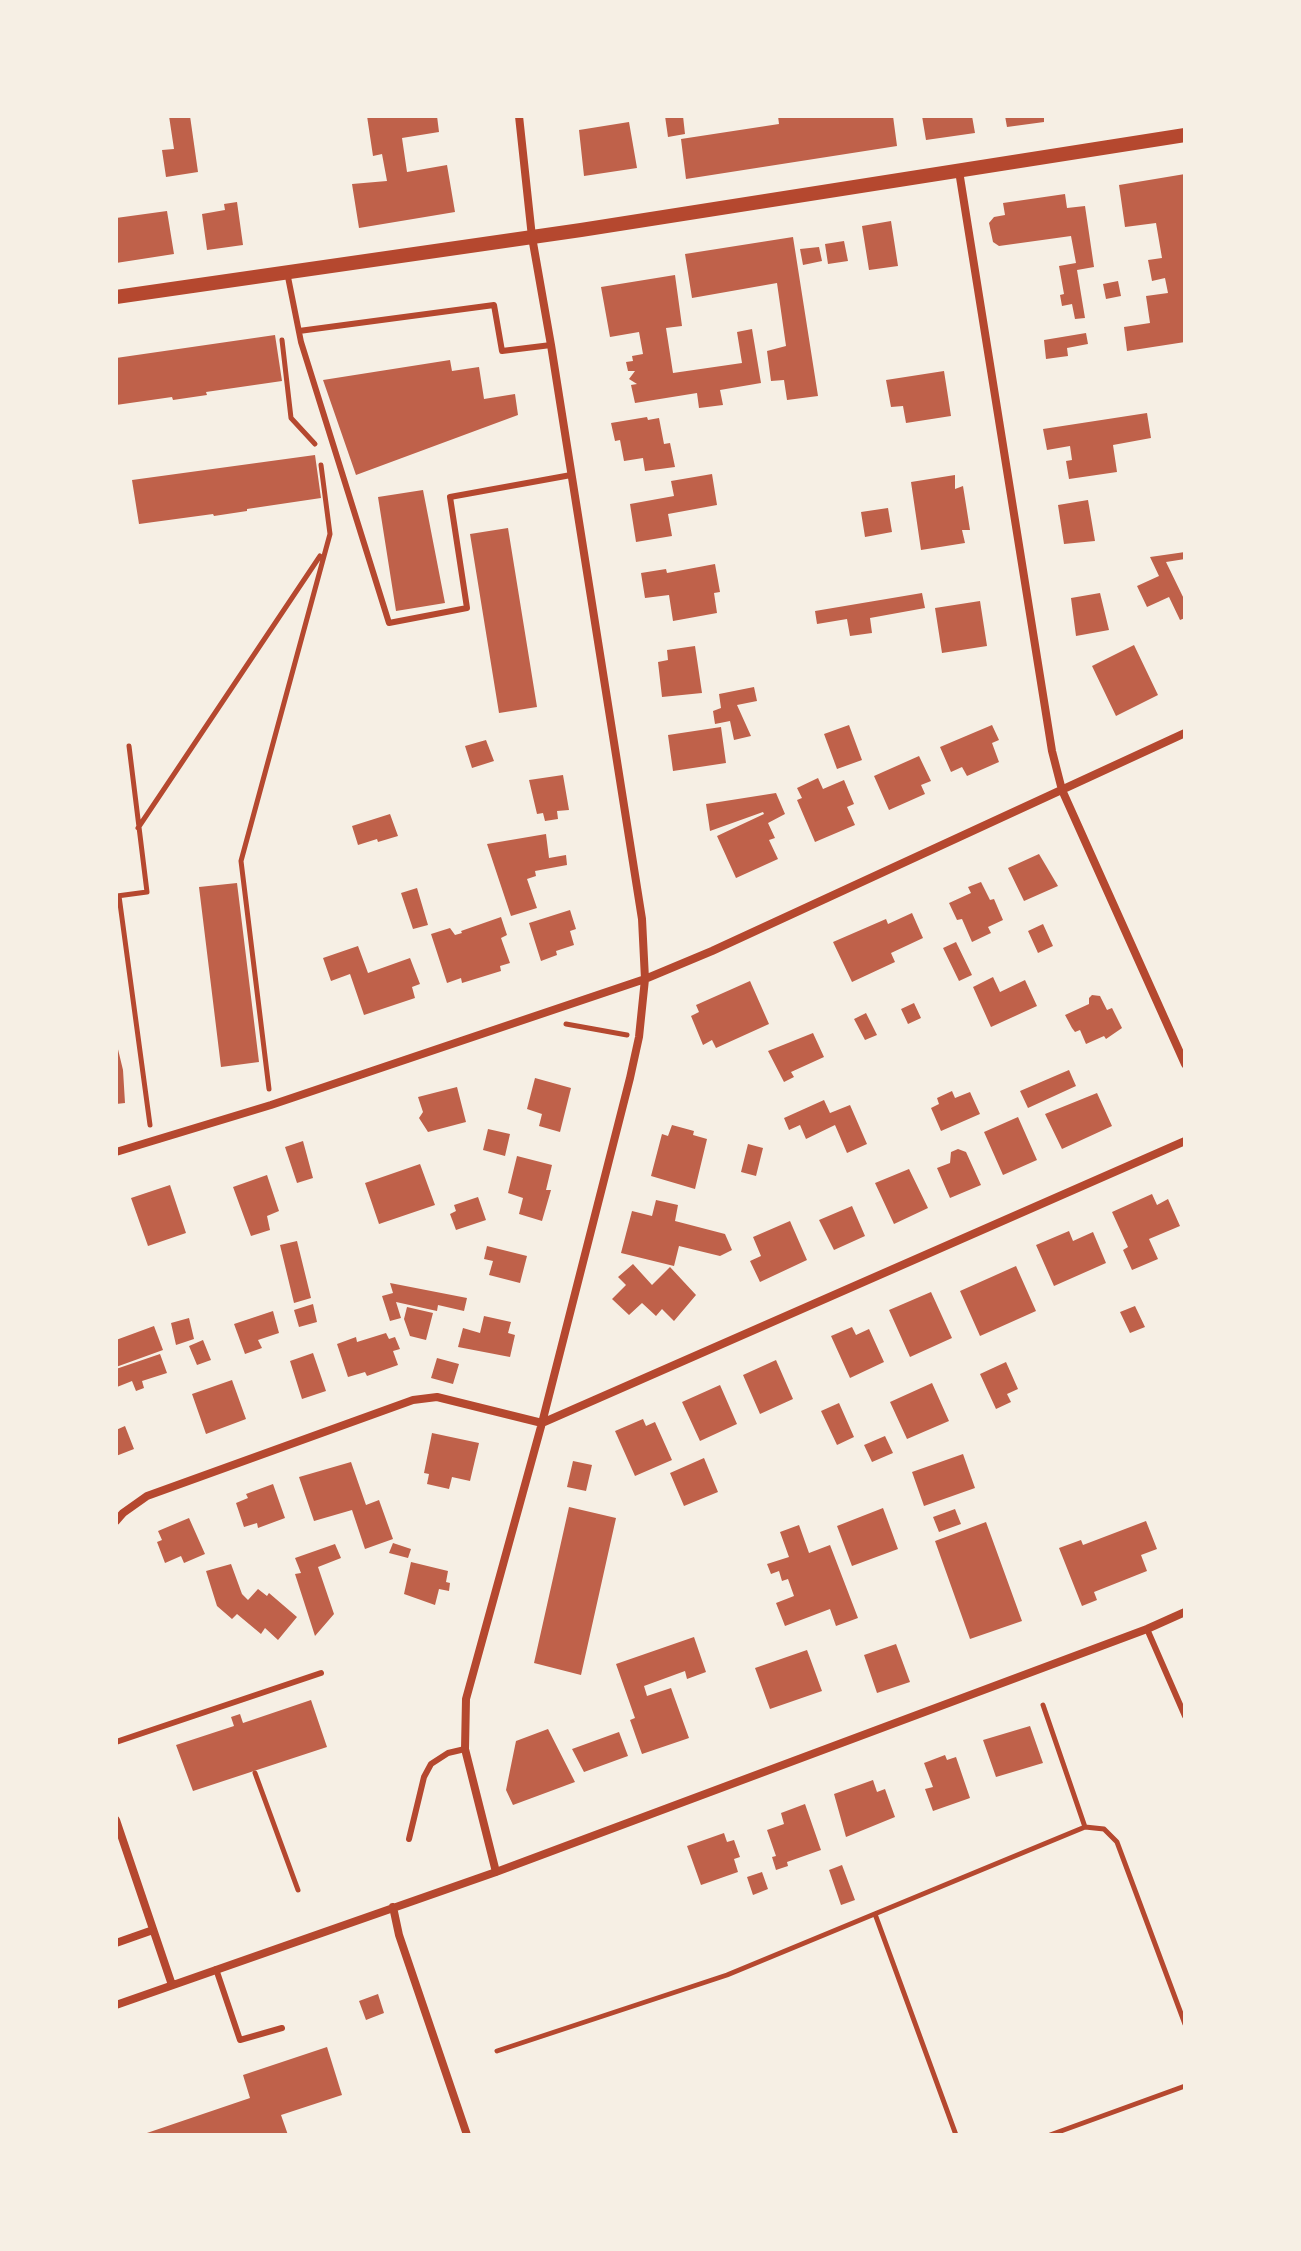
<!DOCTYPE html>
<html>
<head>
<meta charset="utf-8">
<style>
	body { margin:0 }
	#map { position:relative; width:1301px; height:2251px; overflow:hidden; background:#f6efe4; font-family:Overpass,sans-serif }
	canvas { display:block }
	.frame { position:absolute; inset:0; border:118px solid #f6efe4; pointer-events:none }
</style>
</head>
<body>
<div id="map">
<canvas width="1301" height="2251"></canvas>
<div class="frame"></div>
</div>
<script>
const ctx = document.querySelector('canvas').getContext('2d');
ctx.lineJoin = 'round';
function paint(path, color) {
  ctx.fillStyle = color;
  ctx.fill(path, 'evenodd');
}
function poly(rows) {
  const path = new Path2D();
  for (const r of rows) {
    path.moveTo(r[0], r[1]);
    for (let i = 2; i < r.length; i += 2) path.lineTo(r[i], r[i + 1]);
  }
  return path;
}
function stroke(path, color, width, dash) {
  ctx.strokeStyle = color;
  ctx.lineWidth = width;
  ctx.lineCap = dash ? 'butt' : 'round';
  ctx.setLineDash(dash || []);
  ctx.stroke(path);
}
const building = poly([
	[169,116,190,116,198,172,166,177,162,150,174,149],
	[367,116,437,116,439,132,402,138,407,172,447,165,455,212,359,228,352,184,387,181,382,154,373,156],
	[665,116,683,116,685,134,668,137],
	[778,116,893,116,897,146,686,179,681,139,779,124],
	[922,116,972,116,975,133,926,140],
	[1005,116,1044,116,1044,122,1007,127],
	[629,122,637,168,584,176,579,130],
	[1185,174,1185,342,1127,351,1124,327,1150,323,1146,296,1168,293,1165,278,1152,281,1148,260,1162,258,1156,223,1125,227,1119,185],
	[1065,194,1067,208,1085,206,1094,267,1077,270,1085,318,1075,319,1072,304,1062,306,1060,295,1064,294,1059,266,1076,263,1071,236,999,246,993,242,989,223,994,217,1005,215,1003,203],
	[237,202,243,245,207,250,202,214,225,210,224,204],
	[167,211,174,254,116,263,116,218],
	[891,221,898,266,869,270,862,226],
	[793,237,818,396,787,400,784,380,771,381,767,351,786,346,777,283,692,298,685,254],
	[844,241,848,261,828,264,825,244],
	[819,247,822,261,803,265,800,249],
	[675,275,682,326,666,328,673,373,742,363,737,332,752,329,761,383,720,390,723,405,699,408,697,393,635,403,631,385,637,384,629,379,635,371,628,371,626,362,633,361,632,356,643,354,639,332,610,337,601,287],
	[1118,281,1121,296,1106,299,1103,284],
	[1086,333,1088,344,1067,348,1068,356,1046,359,1044,340],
	[275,335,282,381,206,392,207,395,173,400,172,397,116,405,116,358],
	[450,360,452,371,479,367,484,399,515,394,518,415,356,475,323,380],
	[944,371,951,416,906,423,903,406,891,407,886,380],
	[1147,413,1151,438,1113,445,1117,472,1069,479,1066,461,1072,460,1070,446,1047,450,1043,429],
	[647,417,648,420,659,418,664,444,670,443,675,467,645,471,643,458,624,461,620,440,615,441,611,423],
	[315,455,321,498,247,509,247,511,214,516,213,514,139,524,132,480],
	[712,474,717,505,668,514,672,536,636,542,630,504,674,496,671,481],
	[955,475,955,489,963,486,970,530,962,530,965,543,921,550,911,482],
	[423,490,445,603,396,611,378,497],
	[1088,500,1095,541,1064,544,1058,505],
	[888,508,892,532,865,537,861,512],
	[508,528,537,707,499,713,470,534],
	[1185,552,1185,559,1166,562,1185,601,1185,618,1180,620,1169,597,1147,607,1137,586,1159,576,1150,557],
	[715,564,720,592,714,593,717,613,673,621,669,595,645,598,641,573,666,569,667,573],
	[922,593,925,608,870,618,872,633,850,636,847,619,817,624,815,611],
	[1100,593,1109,630,1076,636,1071,598],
	[980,601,987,646,942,653,935,608],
	[1134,645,1158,695,1116,716,1092,666],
	[695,646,702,693,662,697,658,662,668,660,667,650],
	[754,687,757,701,737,705,751,736,734,740,730,721,715,724,713,711,721,708,719,694],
	[849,725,862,760,837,769,824,734],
	[992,725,999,740,992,743,999,762,967,776,962,767,951,772,940,747],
	[721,727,726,763,673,771,668,735],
	[486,740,494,761,472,768,465,746],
	[919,756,931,781,921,785,925,794,889,810,874,776],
	[563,775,569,810,557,811,558,819,545,821,543,813,537,814,529,780],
	[818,778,823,789,844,780,854,804,847,807,855,825,815,842,797,800,802,798,797,788],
	[776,793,785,814,768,823,775,838,769,840,778,859,736,878,717,836,764,814,763,812,710,831,706,804],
	[390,814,398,836,378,842,377,839,358,845,352,826],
	[546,834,549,858,566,855,567,865,535,871,536,876,527,879,537,908,511,916,487,844],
	[1039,854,1058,886,1024,901,1008,868],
	[981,882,990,900,994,899,1003,920,988,927,991,933,972,942,962,919,957,920,949,903,971,893,968,887],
	[237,883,259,1062,221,1067,199,887],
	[417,888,428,925,413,929,401,893],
	[570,910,576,929,570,931,574,945,556,951,557,955,541,961,529,923],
	[912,913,923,938,891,953,895,962,852,982,833,942,886,919,888,924],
	[501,917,507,935,501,938,510,963,500,966,501,971,462,983,461,978,447,983,431,934,450,928,455,935,462,933,461,931],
	[1043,924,1053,946,1038,953,1028,931],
	[956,942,972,975,959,981,943,948],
	[358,946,368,973,410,958,420,984,412,987,415,998,364,1015,350,974,331,981,323,958],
	[993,977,1000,992,1025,980,1037,1006,991,1027,973,987],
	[750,981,769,1024,716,1048,712,1040,703,1045,691,1016,699,1012,696,1005],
	[1092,995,1100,996,1107,1010,1112,1008,1122,1028,1106,1039,1104,1036,1086,1044,1080,1030,1075,1032,1072,1028,1065,1015,1089,1004,1089,998],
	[914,1003,921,1018,908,1024,901,1009],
	[866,1013,877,1035,865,1040,854,1019],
	[813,1033,824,1057,791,1072,794,1077,784,1082,768,1051],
	[116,1041,123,1070,125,1103,116,1104],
	[1069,1070,1076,1086,1028,1108,1020,1091],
	[535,1078,571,1088,560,1132,539,1126,542,1114,527,1109],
	[457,1087,466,1122,428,1132,419,1118,423,1112,418,1097],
	[952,1091,955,1098,970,1092,980,1114,941,1131,931,1108,939,1104,937,1098],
	[1097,1093,1112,1126,1062,1149,1045,1114],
	[824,1100,830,1113,850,1105,867,1144,847,1153,835,1125,806,1139,800,1125,789,1130,784,1118],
	[1018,1117,1037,1160,1003,1175,984,1132],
	[672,1125,694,1131,693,1135,707,1139,695,1189,651,1176,662,1134,668,1136],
	[488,1129,510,1134,505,1156,483,1150],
	[303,1141,313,1178,297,1183,285,1147],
	[748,1144,763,1148,756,1176,741,1172],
	[958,1149,966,1152,981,1185,950,1198,937,1168,950,1163,951,1152],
	[517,1156,552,1165,546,1190,551,1190,542,1221,519,1214,523,1198,508,1193],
	[420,1164,435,1205,379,1224,365,1183],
	[909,1169,928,1208,894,1224,875,1183],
	[267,1175,279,1211,267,1216,270,1230,251,1236,233,1187],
	[170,1185,186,1233,148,1246,131,1198],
	[1152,1194,1157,1205,1168,1199,1180,1226,1149,1239,1158,1259,1132,1270,1123,1250,1128,1247,1112,1212],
	[478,1197,486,1220,456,1230,450,1214,456,1211,454,1205],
	[656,1200,678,1205,675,1221,725,1234,732,1250,720,1256,679,1246,674,1266,621,1253,632,1211,652,1216],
	[852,1206,865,1236,834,1250,819,1220],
	[790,1221,807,1260,760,1282,750,1261,761,1256,753,1237],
	[1069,1231,1073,1241,1093,1232,1106,1263,1054,1286,1036,1245],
	[297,1241,311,1298,294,1303,280,1245],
	[487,1246,527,1256,520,1283,489,1275,493,1261,484,1259],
	[633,1264,652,1285,670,1267,696,1295,674,1321,662,1309,656,1316,642,1303,629,1315,612,1299,626,1285,618,1277],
	[1016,1266,1036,1311,980,1336,960,1291],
	[390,1283,467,1298,464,1311,438,1305,437,1311,396,1302,401,1318,390,1321,382,1296,393,1293],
	[931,1292,952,1338,910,1357,889,1310],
	[313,1304,317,1322,299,1327,294,1310],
	[1135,1306,1145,1327,1130,1333,1120,1312],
	[407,1307,433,1313,426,1340,410,1336,404,1319],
	[273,1311,279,1333,258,1340,262,1348,245,1354,234,1324],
	[484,1316,511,1322,508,1333,515,1335,510,1357,458,1347,463,1328,480,1333],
	[189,1318,194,1339,176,1345,171,1323],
	[154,1326,163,1350,116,1367,116,1340],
	[852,1327,856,1335,869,1329,884,1362,850,1378,831,1336],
	[386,1333,389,1339,395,1337,400,1349,393,1351,398,1365,367,1376,365,1372,348,1377,337,1344,356,1337,357,1342],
	[203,1340,211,1360,197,1365,189,1346],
	[313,1353,326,1391,302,1399,290,1361],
	[160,1354,167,1373,142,1381,144,1388,136,1391,132,1381,117,1387,116,1369],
	[437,1358,459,1364,453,1384,431,1378],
	[776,1360,793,1399,760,1414,743,1375],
	[1006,1362,1018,1389,1007,1394,1011,1402,996,1409,980,1374],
	[232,1380,246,1419,206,1434,192,1394],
	[932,1383,949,1421,907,1439,890,1402],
	[720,1385,737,1424,700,1441,682,1402],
	[839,1403,854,1437,837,1445,821,1411],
	[643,1419,646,1426,655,1422,672,1460,635,1476,615,1431],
	[125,1426,134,1449,116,1456,116,1430],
	[432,1433,479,1443,470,1481,452,1477,449,1489,427,1484,429,1474,424,1473],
	[885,1436,893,1453,872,1462,864,1445],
	[963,1454,975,1488,924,1506,912,1472],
	[704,1458,718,1492,684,1506,670,1473],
	[573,1461,592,1465,586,1491,567,1487],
	[351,1462,366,1505,379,1500,393,1539,365,1549,352,1510,314,1521,299,1477],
	[273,1484,285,1518,258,1528,257,1523,244,1527,236,1503,248,1498,246,1494],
	[569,1507,616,1518,581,1675,534,1663],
	[883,1508,898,1549,852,1566,837,1526],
	[955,1509,961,1524,939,1532,933,1517],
	[189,1518,205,1554,184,1563,181,1556,165,1563,157,1542,162,1540,158,1531],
	[1146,1521,1157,1549,1141,1555,1147,1571,1094,1592,1097,1600,1082,1606,1059,1548,1081,1540,1083,1545],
	[986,1522,1022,1621,970,1639,935,1541],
	[799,1525,809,1553,830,1545,858,1618,836,1626,830,1609,785,1626,776,1603,794,1596,788,1579,782,1581,779,1571,771,1574,767,1564,789,1557,780,1532],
	[393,1543,411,1549,408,1558,389,1553],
	[335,1544,341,1558,318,1567,334,1614,315,1636,295,1574,301,1573,295,1558],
	[411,1562,448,1571,446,1582,450,1583,449,1591,439,1589,435,1605,404,1594],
	[231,1564,242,1594,248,1600,258,1589,267,1596,269,1593,297,1617,278,1640,265,1628,261,1634,237,1614,232,1619,217,1606,206,1571],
	[694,1637,706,1672,687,1679,685,1671,644,1686,647,1696,671,1688,689,1738,642,1754,630,1720,635,1718,616,1664],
	[896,1644,910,1682,877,1693,864,1655],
	[807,1650,822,1691,770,1709,755,1668],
	[311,1700,327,1747,193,1791,176,1745,234,1726,231,1717,240,1714,243,1723],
	[1030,1726,1043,1763,996,1777,983,1740],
	[548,1729,575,1782,513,1805,506,1790,516,1741],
	[619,1732,628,1756,584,1772,572,1749],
	[945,1755,947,1760,956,1757,970,1798,933,1811,925,1789,933,1787,924,1763],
	[873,1780,877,1792,885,1789,895,1817,846,1837,834,1794],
	[805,1804,821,1850,787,1862,788,1866,776,1870,772,1857,776,1856,767,1830,784,1824,781,1813],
	[724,1833,727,1842,734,1840,740,1857,734,1859,738,1872,701,1885,687,1846],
	[842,1865,855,1900,841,1905,829,1870],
	[762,1872,768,1889,753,1895,747,1877],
	[378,1994,384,2013,366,2020,359,2001],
	[327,2047,342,2095,281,2115,288,2135,141,2135,250,2098,243,2075]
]);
const path = poly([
	[282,340,291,418,315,444],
	[138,828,320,556],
	[117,896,147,892,129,746],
	[119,896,150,1125],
	[566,1024,627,1035],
	[269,1089,241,861,330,534,321,465],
	[255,1773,298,1890],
	[1085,1827,1104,1829,1117,1842,1185,2024],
	[875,1914,956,2135],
	[497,2051,727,1975,1085,1827,1043,1705],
	[1050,2135,1185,2086]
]);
const service = poly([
	[287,272,301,342,389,623,467,608,450,497,571,475],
	[299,331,494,305,502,351,551,345],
	[1147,1629,1185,1716],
	[116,1742,321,1673],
	[409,1839,424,1777,431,1764,448,1753,465,1749],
	[216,1969,240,2040,282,2028]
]);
const minor = poly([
	[959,171,1052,751,1062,790,1185,1064],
	[116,1152,271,1105,645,979,712,951,1185,733],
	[116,1521,123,1513,147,1496,413,1400,437,1397,542,1423,1185,1141],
	[116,1820,172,1985],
	[496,1872,465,1749,466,1699,542,1423,630,1078,639,1037,645,979,642,919,551,345,532,237,519,116],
	[393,1907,399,1935,467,2135],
	[116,1943,153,1930],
	[116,2005,496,1872,1147,1629,1185,1612]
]);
const tertiary = poly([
	[116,297,581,230,1185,135]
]);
paint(building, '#bf614a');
stroke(path, '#b5482f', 5);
stroke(service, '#b5482f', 6);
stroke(minor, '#b5482f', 8);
stroke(tertiary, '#b5482f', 14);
</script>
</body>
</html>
